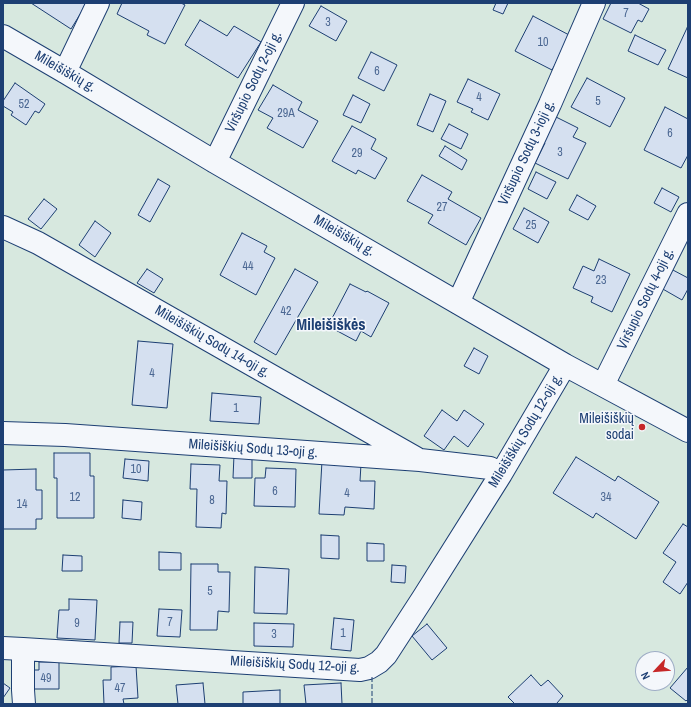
<!DOCTYPE html>
<html>
<head>
<meta charset="utf-8">
<style>
	body { margin:0 }
	#map { position:relative; width:691px; height:707px; overflow:hidden; background:#f4f7fb; font-family:"Archivo Narrow",sans-serif }
	canvas { display:block }
	.frame { position:absolute; inset:0; border:4px solid #1d3f73; pointer-events:none }
	.north { position:absolute; left:635px; top:651px; width:40px; height:40px; box-sizing:border-box; background:#f4f7fb; border:1px solid #9eadc5; border-radius:50%; rotate:244deg; font-size:11px; font-weight:700; line-height:16px; text-align:center; color:#1d3f73 }
	.north::after { content:''; display:block; margin:auto; width:14px; height:18px; background:#c62828; clip-path:polygon(50% 0,100% 100%,50% 72%,0 100%) }
</style>
</head>
<body>
<div id="map">
<canvas width="691" height="707"></canvas>
<div class="frame"></div>
<div class="north">N</div>
</div>
<script>
const ctx = document.querySelector('canvas').getContext('2d');
ctx.lineJoin = 'round';
function paint(path, color) {
  ctx.fillStyle = color;
  ctx.fill(path, 'evenodd');
}
function poly(rows) {
  const path = new Path2D();
  for (const r of rows) {
    path.moveTo(r[0], r[1]);
    for (let i = 2; i < r.length; i += 2) path.lineTo(r[i], r[i + 1]);
  }
  return path;
}
function stroke(path, color, width, dash) {
  ctx.strokeStyle = color;
  ctx.lineWidth = width;
  ctx.lineCap = dash ? 'butt' : 'round';
  ctx.setLineDash(dash || []);
  ctx.stroke(path);
}
function label(font, color, halo, rows, align = 'center') {
  ctx.font = font + ' "Archivo Narrow",sans-serif';
  ctx.lineWidth = 3;
  ctx.setLineDash([]);
  ctx.textBaseline = 'middle';
  ctx.strokeStyle = halo;
  ctx.fillStyle = color;
  for (const [text, x, y, turn = 0] of rows) {
    ctx.save();
    ctx.translate(x, y);
    ctx.rotate((+turn || 0) * Math.PI / 180);
    ctx.textAlign = isNaN(turn) ? turn : align;
    if (halo) ctx.strokeText(text, 0, 0);
    ctx.fillText(text, 0, 0);
    ctx.restore();
  }
}
const green = poly([
	[3,3,688,3,688,704,3,704,3,3],
	[643,659,667,659,667,683,643,683,643,659]
]);
const building = poly([
	[31,3,87,3,71,29,31,3],
	[122,3,181,3,185,5,165,44,147,35,149,31,117,14,122,3],
	[496,3,508,3,503,14,493,10,496,3],
	[611,3,638,3,649,9,642,22,638,20,631,33,603,19,611,3],
	[321,6,347,21,336,41,309,26,321,6],
	[533,16,571,36,552,70,515,51,533,16],
	[200,20,227,36,234,26,261,42,238,78,185,45,200,20],
	[687,28,688,29,688,78,668,69,687,28],
	[635,35,666,50,658,65,628,51,635,35],
	[371,52,397,65,384,91,358,78,371,52],
	[587,78,625,98,610,127,571,107,587,78],
	[468,79,500,94,488,120,471,112,473,109,457,102,468,79],
	[15,83,45,104,39,113,35,111,26,125,11,115,13,112,3,106,3,101,15,83],
	[273,85,302,102,298,110,318,121,303,148,267,128,273,118,258,110,273,85],
	[430,94,446,101,433,132,417,125,430,94],
	[353,95,370,104,361,123,343,115,353,95],
	[665,107,688,119,688,155,681,168,644,150,665,107],
	[554,116,578,128,573,137,586,143,568,179,535,163,545,143,542,141,554,116],
	[449,124,468,134,461,149,441,139,449,124],
	[352,126,376,139,371,149,387,158,375,179,358,170,356,174,332,161,352,126],
	[445,146,467,160,462,170,439,156,445,146],
	[536,172,556,182,547,199,528,189,536,172],
	[422,175,452,192,448,199,481,218,466,245,428,223,433,215,407,201,422,175],
	[158,179,170,186,150,222,138,215,158,179],
	[662,188,679,197,671,212,654,203,662,188],
	[577,195,596,206,588,220,569,210,577,195],
	[44,199,57,209,41,229,28,219,44,199],
	[524,208,549,222,538,243,513,229,524,208],
	[95,221,111,233,95,257,79,245,95,221],
	[242,233,267,246,264,252,275,258,256,295,220,275,242,233],
	[599,259,630,274,612,312,591,302,593,297,573,288,583,266,594,271,599,259],
	[147,269,163,279,154,293,137,283,147,269],
	[295,269,318,282,276,355,254,342,295,269],
	[671,269,688,278,688,289,682,300,661,288,671,269],
	[350,284,366,292,367,291,389,303,371,337,361,331,356,341,328,326,350,284],
	[138,341,173,344,167,408,132,405,138,341],
	[474,348,488,356,479,374,464,366,474,348],
	[212,393,261,397,259,424,210,421,212,393],
	[442,410,457,421,464,410,484,424,468,447,454,436,444,450,424,436,442,410],
	[54,453,90,453,90,476,94,476,94,518,57,518,57,478,54,478,54,453],
	[234,455,252,455,252,478,233,478,234,455],
	[576,457,615,481,618,476,659,502,636,539,596,513,593,518,553,493,576,457],
	[125,459,149,461,148,481,123,478,125,459],
	[322,461,361,464,360,481,375,481,374,509,345,507,344,515,319,514,322,461],
	[191,464,220,465,219,481,227,481,226,514,222,513,221,528,196,527,197,489,190,489,191,464],
	[266,468,296,469,295,507,254,506,255,478,265,478,266,468],
	[36,469,36,490,42,490,42,519,36,519,36,529,3,529,3,470,36,469],
	[123,500,142,502,141,520,122,518,123,500],
	[683,524,688,527,688,582,680,594,663,582,676,562,663,553,683,524],
	[321,535,339,536,339,559,321,558,321,535],
	[367,543,384,544,384,561,367,561,367,543],
	[159,552,181,553,181,570,159,570,159,552],
	[63,555,82,556,82,571,62,571,63,555],
	[191,564,218,564,218,572,230,572,229,612,218,611,217,630,190,630,191,564],
	[392,565,406,566,405,583,391,582,392,565],
	[255,567,289,569,287,614,254,613,255,567],
	[69,599,97,600,95,640,57,638,59,610,69,610,69,599],
	[159,609,182,610,180,637,157,636,159,609],
	[334,618,354,620,351,651,331,649,334,618],
	[120,622,133,622,132,643,119,643,120,622],
	[254,623,294,624,293,647,254,646,254,623],
	[427,624,447,648,432,660,412,636,427,624],
	[39,662,59,662,59,689,33,689,33,670,39,670,39,662],
	[136,666,138,698,123,699,124,704,104,704,103,680,111,680,111,667,136,666],
	[688,667,688,699,686,701,670,688,688,667],
	[531,675,541,686,548,680,563,696,557,703,558,704,515,704,508,697,531,675],
	[3,683,10,688,3,698,3,683],
	[203,683,205,704,178,704,176,685,203,683],
	[341,683,342,704,306,704,304,685,341,683],
	[280,690,280,704,243,704,243,692,280,690]
]);
const minor = poly([
	[3,36,65,72,215,162,565,365,688,431],
	[65,72,98,3],
	[215,162,293,3],
	[3,227,38,243,416,458],
	[458,303,550,104,594,3],
	[603,385,688,214],
	[3,433,65,435,420,460,490,468,501,474],
	[3,648,23,649,360,670,369,668,379,662,386,655,423,598,501,474,565,365],
	[23,649,23,690,24,704]
]);
const fence = poly([
	[372,677,372,704]
]);
const markers = [
	[642,427,4,"#c62828"]
];
const numberNames = [
	["7",626,14],
	["3",328,23],
	["10",543,43],
	["6",377,72],
	["4",479,98],
	["5",598,102],
	["52",24,105],
	["29A",286,114],
	["6",670,134],
	["3",560,153],
	["29",357,154],
	["27",442,208],
	["25",531,226],
	["44",248,267],
	["23",601,281],
	["42",286,312],
	["4",152,374],
	["1",236,409],
	["10",136,470],
	["6",275,492],
	["4",347,494],
	["12",75,498],
	["34",606,498],
	["8",212,501],
	["14",22,505],
	["5",210,592],
	["7",170,623],
	["9",77,624],
	["1",343,634],
	["3",274,635],
	["49",46,679],
	["47",120,689]
];
const streetNames = [
	["Mileišiškių g.",65,72,30],
	["Viršupio Sodų 2-oji g.",254,82,-64],
	["Viršupio Sodų 3-ioji g.",527,153,-65],
	["Mileišiškių g.",344,236,30],
	["Viršupio Sodų 4-oji g.",646,299,-64],
	["Mileišiškių Sodų 14-oji g.",212,342,30],
	["Mileišiškių Sodų 12-oji g.",526,431,-59],
	["Mileišiškių Sodų 13-oji g.",253,449,4],
	["Mileišiškių Sodų 12-oji g.",295,665,3]
];
const poiNames = [
	["Mileišiškių",634,419],
	["sodai",634,435]
];
const quarterNames = [
	["Mileišiškės",331,326]
];
paint(green, '#d7e8df');
stroke(green, '#687fa3', 1);
paint(building, '#d5e0f0');
stroke(building, '#1d3f73', 1);
stroke(minor, '#1d3f73', 24);
stroke(minor, '#f4f7fb', 22);
stroke(fence, '#1d3f73', 1, [5, 2]);
for (const [x, y, r, color] of markers) {
  const dot = new Path2D();
  dot.arc(x, y, r, 0, 2 * Math.PI);
  ctx.fillStyle = color;
  ctx.fill(dot);
  stroke(dot, '#f4f7fb', 1.5);
}
label('12px', '#4b6792', null, numberNames);
label('14px', '#1d3f73', '#f4f7fb', streetNames);
label('14px', '#1d3f73', '#f4f7fb', poiNames, 'right');
label('bold 16px', '#1d3f73', '#f4f7fb', quarterNames);
</script>
</body>
</html>
